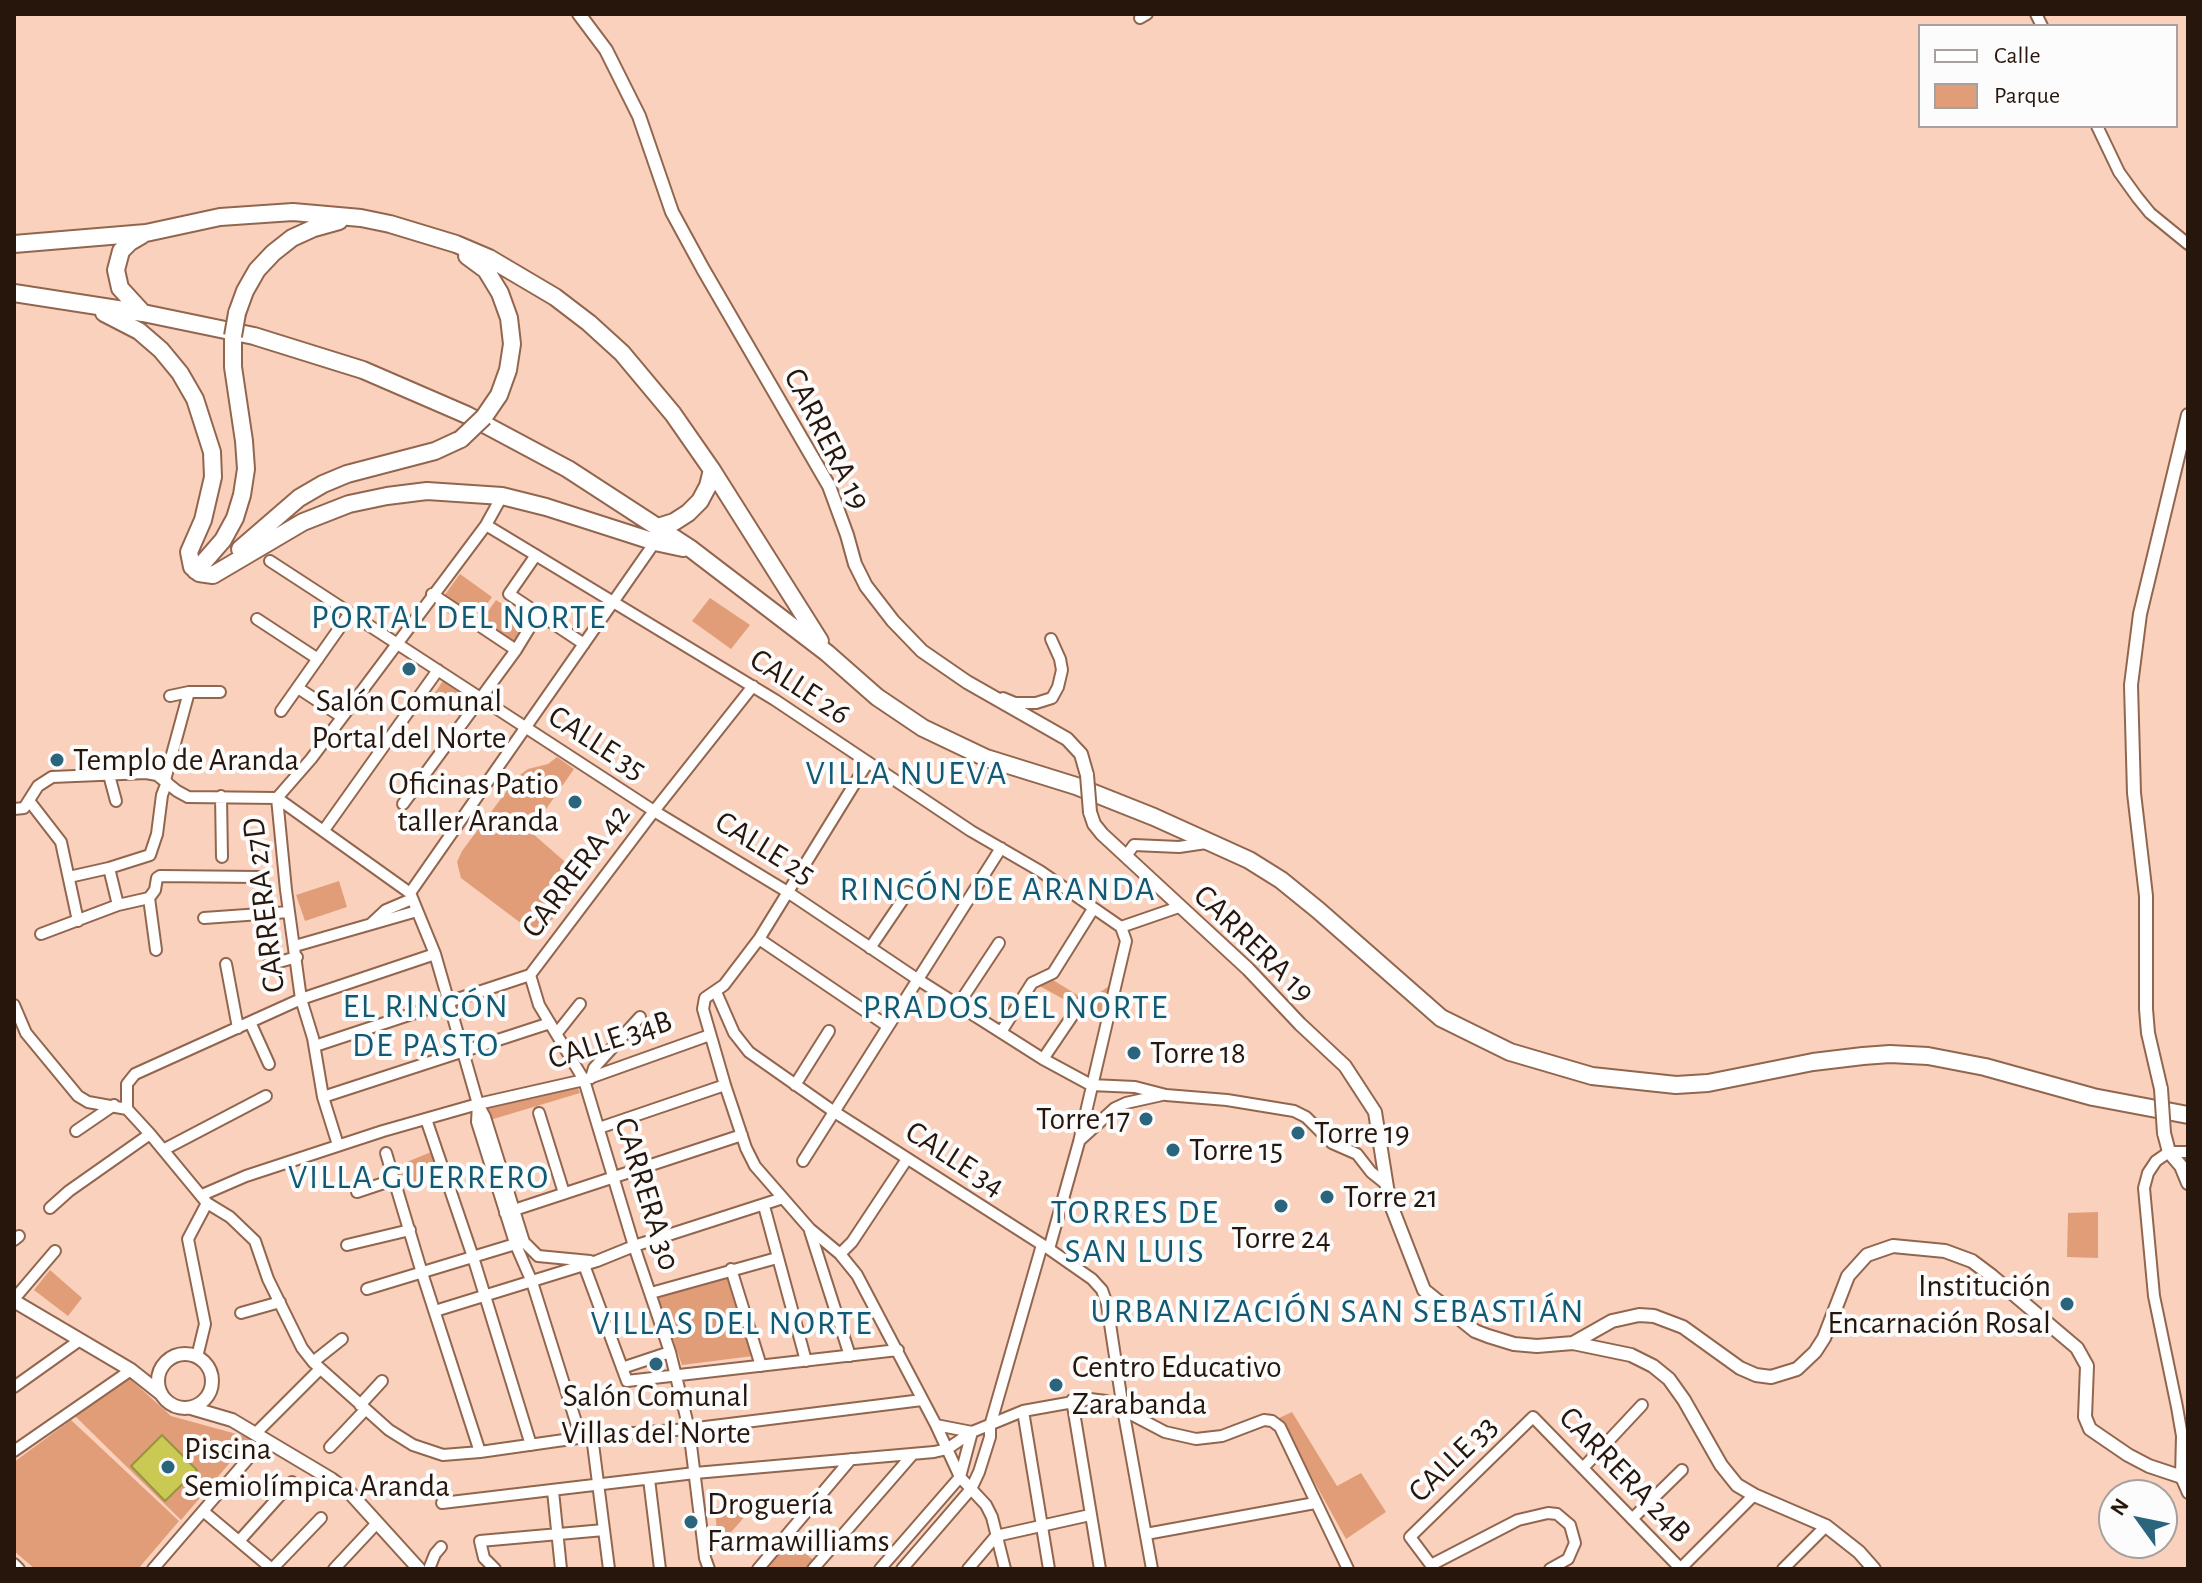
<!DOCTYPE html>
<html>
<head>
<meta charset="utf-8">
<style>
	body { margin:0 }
	#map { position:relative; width:2202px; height:1583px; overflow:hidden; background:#fad1bc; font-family:"Alegreya Sans",sans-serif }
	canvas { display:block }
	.frame { position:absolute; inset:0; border:16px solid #27160c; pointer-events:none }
	.legend { position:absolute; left:1918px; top:24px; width:260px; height:104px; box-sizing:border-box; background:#fcfcfc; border:2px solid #a7a09c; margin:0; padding:10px 14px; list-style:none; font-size:24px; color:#27160c }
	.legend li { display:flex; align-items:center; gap:16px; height:40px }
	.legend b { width:40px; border:2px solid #a7a09c }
	.north { position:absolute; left:2098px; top:1479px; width:80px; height:80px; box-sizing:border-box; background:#fcfcfc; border:2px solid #a7a09c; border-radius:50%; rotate:303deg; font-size:22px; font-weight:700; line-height:32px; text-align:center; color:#27160c }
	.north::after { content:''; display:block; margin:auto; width:28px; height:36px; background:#2a647d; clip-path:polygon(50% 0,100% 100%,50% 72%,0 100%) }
</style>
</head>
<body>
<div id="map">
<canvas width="2202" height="1583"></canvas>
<div class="frame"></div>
<ul class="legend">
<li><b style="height:10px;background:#fff"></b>Calle</li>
<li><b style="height:22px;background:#e19d78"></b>Parque</li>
</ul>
<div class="north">N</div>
</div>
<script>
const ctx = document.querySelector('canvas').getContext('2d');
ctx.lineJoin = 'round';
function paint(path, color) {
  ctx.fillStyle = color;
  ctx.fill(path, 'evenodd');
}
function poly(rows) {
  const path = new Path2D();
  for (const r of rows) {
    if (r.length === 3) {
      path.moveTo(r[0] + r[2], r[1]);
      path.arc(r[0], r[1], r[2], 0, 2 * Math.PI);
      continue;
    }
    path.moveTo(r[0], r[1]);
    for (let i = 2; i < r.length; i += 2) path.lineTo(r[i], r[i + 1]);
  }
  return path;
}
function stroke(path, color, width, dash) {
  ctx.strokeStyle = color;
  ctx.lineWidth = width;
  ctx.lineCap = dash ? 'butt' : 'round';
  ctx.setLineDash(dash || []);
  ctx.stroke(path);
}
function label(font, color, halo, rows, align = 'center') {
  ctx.font = font + ' "Alegreya Sans",sans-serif';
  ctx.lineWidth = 8;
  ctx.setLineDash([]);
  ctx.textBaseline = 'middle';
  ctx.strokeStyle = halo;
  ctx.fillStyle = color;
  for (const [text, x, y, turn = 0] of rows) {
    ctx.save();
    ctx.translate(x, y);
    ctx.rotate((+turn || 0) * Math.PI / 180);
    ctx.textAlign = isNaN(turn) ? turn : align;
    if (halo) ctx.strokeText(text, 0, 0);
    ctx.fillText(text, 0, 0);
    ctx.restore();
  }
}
const green = poly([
	[460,574,492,597,477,618,444,596],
	[710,598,750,625,731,649,692,621],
	[496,600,531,622,515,648,479,624],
	[445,678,473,698,460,716,432,697],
	[557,757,574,769,535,825,532,833,571,867,575,882,569,896,554,918,545,925,533,928,522,924,461,878,457,862,462,851,517,777,528,769,548,764],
	[339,881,347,907,305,921,296,895],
	[1053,980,1087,1001,1115,982,1103,1021,1036,984,1039,981],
	[577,1086,580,1093,490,1120,486,1106],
	[431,1152,439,1176,403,1188,395,1167],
	[2098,1212,2098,1258,2067,1257,2068,1213],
	[50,1270,82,1298,68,1316,34,1290],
	[729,1274,753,1356,682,1365,658,1296],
	[128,1377,171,1416,251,1438,181,1520,75,1416],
	[1292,1412,1337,1486,1361,1473,1386,1512,1346,1539,1279,1418],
	[71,1420,179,1521,138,1569,35,1569,14,1551,14,1462],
	[755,1505,718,1547,715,1507],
	[788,1539,816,1562,810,1569,763,1569]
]);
const water = poly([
	[162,1435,197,1470,165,1501,131,1466,162,1435]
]);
const minor = poly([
	[2036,14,2042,26],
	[1140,18,1147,14],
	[2097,126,2119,172,2137,197,2150,213,2188,244],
	[486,525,775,700,971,831,1040,871,1121,927],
	[536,555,509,594,584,644],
	[270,561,654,811,786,891,917,979,1043,1059,1091,1085,1135,1087,1166,1095,1227,1100,1294,1111,1306,1117,1332,1143,1357,1154,1371,1172,1386,1184],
	[432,594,516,650],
	[257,619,318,659],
	[298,688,342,717],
	[170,696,189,692,220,692],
	[1003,698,1015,703,1036,703,1052,698,1058,687,1062,670,1060,659,1051,639],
	[281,711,350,613],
	[868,762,759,939,724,985,705,998,703,1009,725,1085,746,1148,755,1166,810,1229,840,1254,857,1275,936,1425,960,1477,986,1505,992,1517,1005,1569],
	[109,775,116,801],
	[165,780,189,692],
	[221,796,222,857],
	[277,798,311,759,486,525,502,496],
	[277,798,286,890,301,999,313,1038,323,1097,338,1145],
	[277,798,410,893],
	[30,802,61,842,78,921],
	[403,804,516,650,538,614],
	[14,809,24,808,38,786,52,777,146,773,157,775,177,791,188,797,277,798],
	[324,830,438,670],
	[1126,856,1134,845,1179,847,1206,843],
	[69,877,109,868],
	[410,893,435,954,478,1104,477,1122,515,1243,532,1282,581,1438],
	[410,893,655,542],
	[149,898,156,950],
	[118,905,109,868,150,855,157,834,162,795,167,782],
	[204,918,289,912],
	[372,923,386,910,412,899],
	[1121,927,1179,907],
	[41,934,118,905,149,898,155,890,157,878,160,876,259,877],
	[759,939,886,1025],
	[295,946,417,911],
	[870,948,908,892],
	[226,964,238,1028],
	[268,965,297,957],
	[530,975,539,1005,584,1080,634,1246,670,1352,689,1429,705,1558,709,1569],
	[530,975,654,811,753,686],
	[716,992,734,1033,749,1052,833,1111,1049,1249,1092,1279,1102,1290,1107,1304,1123,1409,1152,1569],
	[14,1005,26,1033,78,1096,88,1102,127,1109,150,1134,207,1203,230,1217,255,1241,268,1279,302,1348,313,1362,389,1430,413,1445,443,1455,480,1452,592,1436,689,1429,922,1400],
	[958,1005,999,943],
	[250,1022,269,1064],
	[1001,1032,1032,983,1053,973,1093,909],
	[557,1033,580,1004],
	[315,1046,530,975],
	[1043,1059,1081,1003],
	[591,1078,594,1068,640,1017],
	[795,1085,829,1031],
	[323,1097,550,1023],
	[479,1106,485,1117,524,1242,538,1256,590,1261],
	[127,1109,127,1084,135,1074,301,999,435,954],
	[539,1113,564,1193],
	[426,1119,473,1257,531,1445],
	[599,1128,725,1085],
	[76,1131,114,1105],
	[1080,1140,1115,1108,1126,1103,1162,1095],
	[163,1150,266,1096],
	[2188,1152,2169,1152,2156,1161,2148,1173,2144,1188,2154,1296,2177,1407,2182,1436,2181,1477,2188,1493],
	[386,1153,422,1273,480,1452],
	[803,1161,1001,848],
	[357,1192,393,1180],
	[202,1195,246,1176,383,1131,478,1104,584,1080,710,1035],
	[764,1206,806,1361],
	[50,1208,69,1191,150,1134],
	[505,1213,742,1135],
	[810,1231,850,1356],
	[14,1240,19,1236],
	[347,1245,410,1230],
	[1049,1249,1079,1142,1117,979,1126,941,1121,927],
	[840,1254,852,1242,907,1159],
	[584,1265,627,1381,898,1350],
	[731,1269,761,1366],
	[367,1289,522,1242],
	[651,1293,777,1258],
	[14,1299,55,1251],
	[435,1311,597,1261,634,1246,783,1198],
	[241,1313,280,1302],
	[197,1357,205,1324,188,1239,207,1203],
	[313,1362,342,1339],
	[622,1368,670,1352],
	[14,1387,80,1340],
	[1072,1400,1100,1569],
	[360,1405,382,1381],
	[1023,1411,1049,1569],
	[936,1425,972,1432,1023,1411,1090,1399,1106,1401,1165,1432,1196,1439,1222,1436,1264,1420,1272,1421,1280,1427,1348,1569],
	[255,1434,319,1370],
	[592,1436,609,1569],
	[330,1447,365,1410],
	[14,1451,131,1370],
	[1583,1468,1642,1405],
	[649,1479,660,1569],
	[553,1491,561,1569],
	[442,1503,695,1473,934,1452,947,1449,972,1432],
	[203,1511,272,1569],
	[1632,1519,1682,1470],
	[1146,1534,1315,1503],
	[240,1540,292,1482],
	[14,1564,19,1569],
	[1431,1565,1518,1520,1548,1513,1557,1514,1570,1525,1575,1543,1568,1559,1550,1569],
	[153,1569,265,1439],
	[272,1569,321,1518],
	[334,1569,377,1523],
	[429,1569,435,1554,441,1547],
	[495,1569,484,1558,480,1541,604,1530],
	[758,1569,851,1459],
	[813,1569,913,1454],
	[880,1569,960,1477,972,1432],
	[902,1569,971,1489,979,1472,990,1437,990,1426,1042,1245],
	[968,1569,996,1536,1090,1515],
	[1434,1569,1410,1537,1533,1417,1681,1569],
	[1680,1569,1754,1495],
	[1783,1569,1826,1526]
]);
const tertiary = poly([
	[579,14,606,50,639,116,672,212,703,269,829,486,847,535,855,564,866,586,893,621,922,651,967,682,1067,739,1081,754,1087,775],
	[1090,812,1094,824,1102,834,1248,969,1300,1024,1345,1066,1375,1112,1389,1200,1424,1290,1475,1331,1488,1336,1514,1344,1537,1346,1573,1343,1631,1355,1653,1366,1669,1379,1684,1400,1721,1465,1737,1485,1754,1495,1826,1526,1859,1552,1874,1569],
	[2161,1089,2148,1033,2146,1009,2146,896,2134,793,2131,685,2140,614,2188,415],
	[2164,1133,2169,1152,2181,1166,2188,1183],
	[14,1301,131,1370,160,1393],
	[1573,1343,1612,1321,1639,1315,1654,1316,1683,1327,1740,1368,1756,1375,1771,1377,1797,1369,1815,1352,1824,1338,1848,1276,1867,1255,1893,1246,1945,1251,1972,1261,1992,1276,2077,1348,2087,1366,2085,1417,2090,1429,2128,1455,2149,1466,2188,1479],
	[185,1381,27],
	[191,1408,232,1420,331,1479,351,1494,419,1569]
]);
const trunk = poly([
	[142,235,130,242,121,251,116,270,120,288,142,312],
	[14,244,146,233,220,217,293,212,361,218,390,224,456,244,489,258,555,297,589,323,622,353,673,414,712,470,820,641],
	[467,256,486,270,500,293,509,318,512,344,508,370,499,395,484,417],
	[14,293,143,313,254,336,363,370,467,415,568,469,691,549,827,653,877,697,923,728,986,758,1076,786,1154,817,1249,860,1281,880,1318,910,1441,1018,1510,1052,1592,1076,1676,1085,1708,1083,1813,1062,1863,1056,1890,1054,1928,1056,1985,1067,2093,1097,2188,1115],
	[104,313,139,331,161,350,180,373,195,399,212,452,213,477,203,520,189,552,192,567,199,573,213,575,303,522,349,504,387,496,427,491,502,496,546,507,655,542,683,548],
	[237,313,245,291,257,270,273,253,292,238,314,228,339,221],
	[658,527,674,522,688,513,700,501,708,486,712,470],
	[240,549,299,498,323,484,347,474,435,451,461,439],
	[196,571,223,540,235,518,242,495,246,469,244,441,233,367,233,336]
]);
const tertiaryBridge = poly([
	[1087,775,1090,812],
	[2161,1089,2164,1133]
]);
const trunkBridge = poly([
	[233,336,237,313],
	[461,439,484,417]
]);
const markers = [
	[409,669,8,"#2a647d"],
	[57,760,8,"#2a647d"],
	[575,802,8,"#2a647d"],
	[1134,1053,8,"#2a647d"],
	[1146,1119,8,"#2a647d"],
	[1298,1133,8,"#2a647d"],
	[1173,1150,8,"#2a647d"],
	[1327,1197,8,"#2a647d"],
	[1281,1206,8,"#2a647d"],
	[2067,1304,8,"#2a647d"],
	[656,1364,8,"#2a647d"],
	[1056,1385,8,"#2a647d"],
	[168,1467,8,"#2a647d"],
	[691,1522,8,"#2a647d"]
];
const streetNames = [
	["CARRERA 19",827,439,63],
	["CALLE 26",800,687,33],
	["CALLE 35",597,743,33],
	["CALLE 25",765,848,32],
	["CARRERA 42",576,871,-53],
	["CARRERA 27D",264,905,-97],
	["CARRERA 19",1254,944,44],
	["CALLE 34B",610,1040,-18],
	["CALLE 34",955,1159,33],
	["CARRERA 30",647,1194,73],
	["CALLE 33",1453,1459,-44],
	["CARRERA 24B",1625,1475,46]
];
const poiNames = [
	["Salón Comunal",409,701,"center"],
	["Portal del Norte",409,738,"center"],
	["Templo de Aranda",73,760],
	["Oficinas Patio",559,784,"right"],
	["taller Aranda",559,821,"right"],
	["Torre 18",1150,1053],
	["Torre 17",1130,1119,"right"],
	["Torre 19",1314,1133],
	["Torre 15",1189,1150],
	["Torre 21",1343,1197],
	["Torre 24",1281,1238,"center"],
	["Institución",2051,1286,"right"],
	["Encarnación Rosal",2051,1323,"right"],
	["Centro Educativo",1072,1367],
	["Zarabanda",1072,1404],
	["Salón Comunal",656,1396,"center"],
	["Villas del Norte",656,1433,"center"],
	["Piscina",184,1449],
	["Semiolímpica Aranda",184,1486],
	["Droguería",707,1504],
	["Farmawilliams",707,1541]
];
const neighbourhoodNames = [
	["PORTAL DEL NORTE",459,618],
	["VILLA NUEVA",907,774],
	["RINCÓN DE ARANDA",998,890],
	["EL RINCÓN",426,1007],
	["DE PASTO",426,1046],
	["PRADOS DEL NORTE",1016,1008],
	["VILLA GUERRERO",419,1178],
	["TORRES DE",1135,1213],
	["SAN LUIS",1135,1252],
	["URBANIZACIÓN SAN SEBASTIÁN",1338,1312],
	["VILLAS DEL NORTE",732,1324]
];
paint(green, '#e19d78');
paint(water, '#c9c954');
stroke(water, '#98933e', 2);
stroke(minor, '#92664e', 14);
stroke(tertiary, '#92664e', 16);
stroke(trunk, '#92664e', 20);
stroke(minor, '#fff', 10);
stroke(tertiary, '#fff', 12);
stroke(trunk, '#fff', 16);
stroke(tertiaryBridge, '#92664e', 16, []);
stroke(trunkBridge, '#92664e', 20, []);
stroke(tertiaryBridge, '#fff', 12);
stroke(trunkBridge, '#fff', 16);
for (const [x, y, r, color] of markers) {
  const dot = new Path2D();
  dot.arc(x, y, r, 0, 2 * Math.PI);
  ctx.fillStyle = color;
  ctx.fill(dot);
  stroke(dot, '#fcfcfc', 3);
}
label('32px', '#27160c', '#fcfcfc', streetNames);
label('32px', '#27160c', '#fcfcfc', poiNames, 'left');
ctx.letterSpacing = '2px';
label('34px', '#115a75', '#fcfcfc', neighbourhoodNames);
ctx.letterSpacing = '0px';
</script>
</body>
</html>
